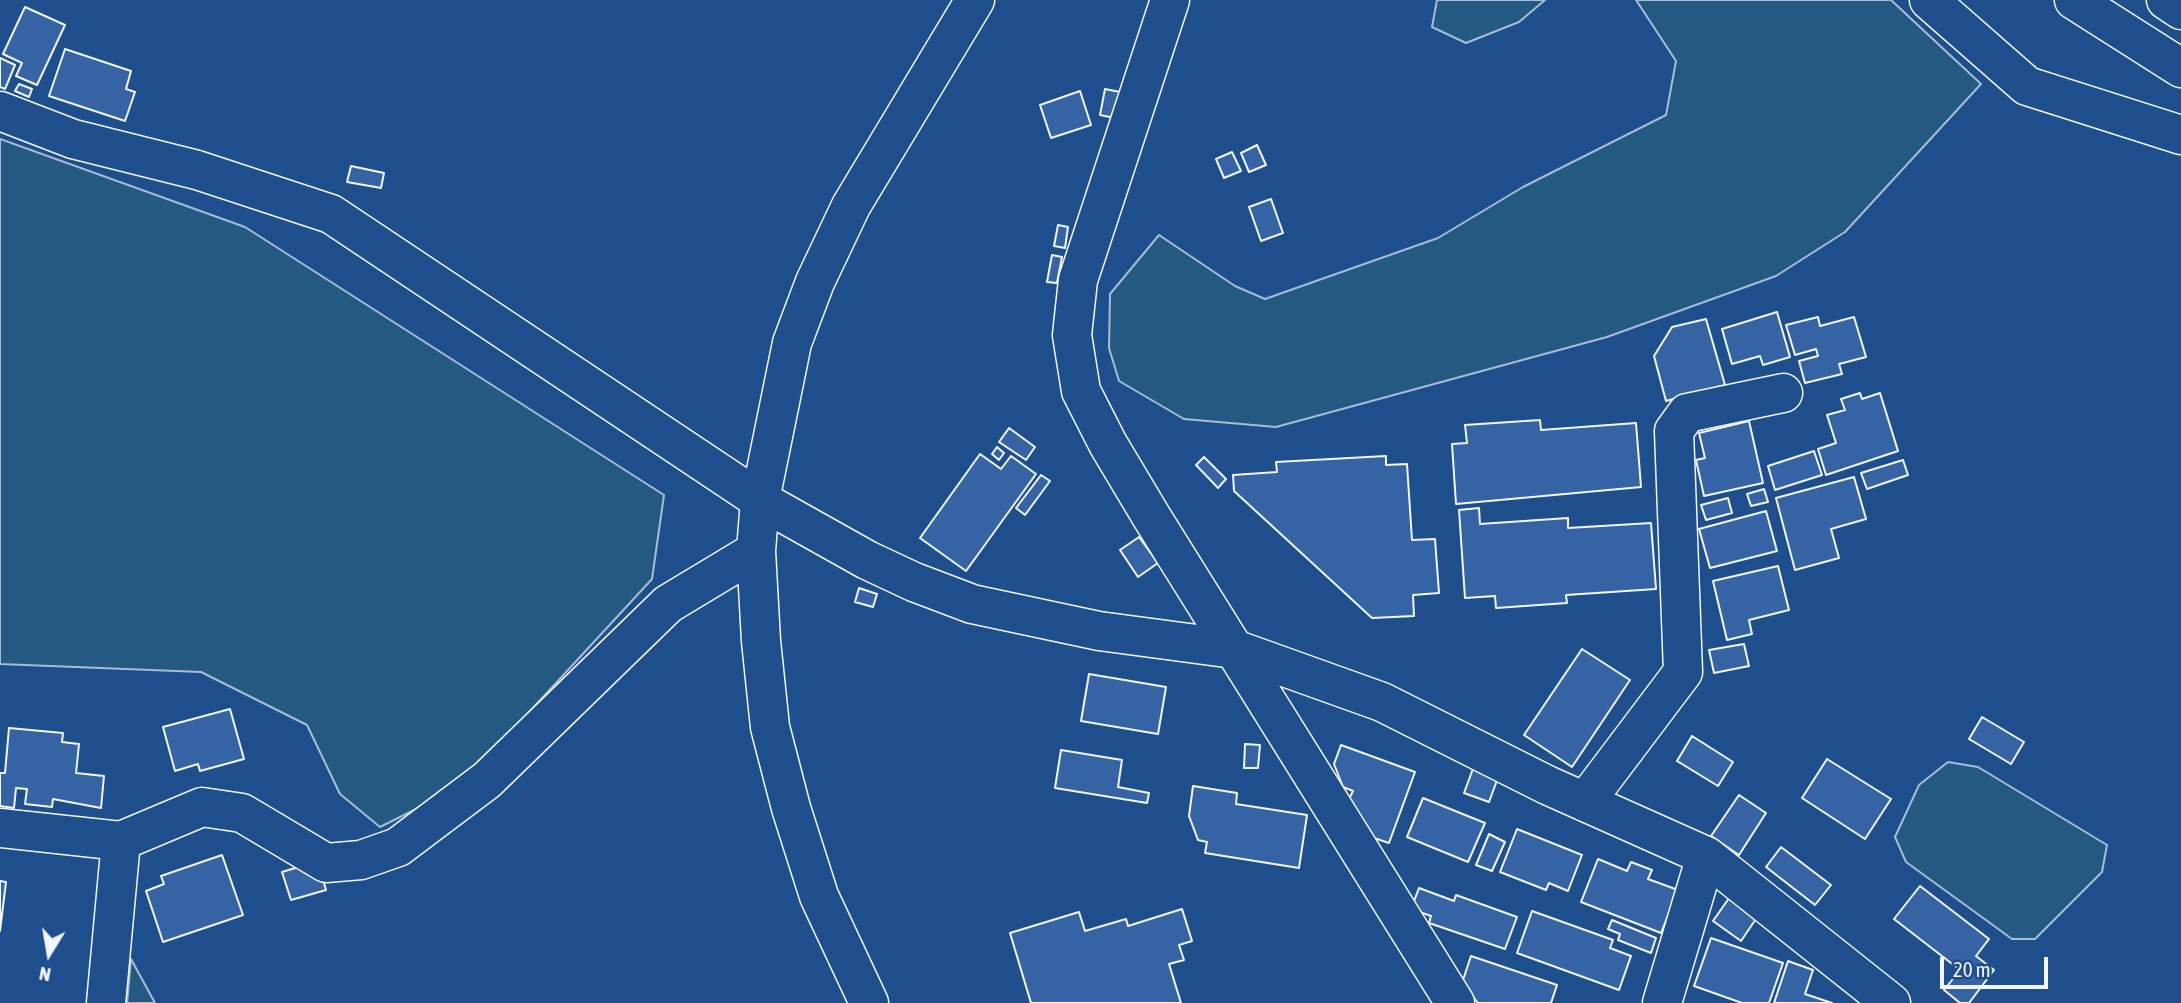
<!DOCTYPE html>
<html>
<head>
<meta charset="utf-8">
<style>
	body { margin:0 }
	#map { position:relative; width:2181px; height:1003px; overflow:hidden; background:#1f4e8c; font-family:"Asap Condensed",sans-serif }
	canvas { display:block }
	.north { position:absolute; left:14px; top:919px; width:70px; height:70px; -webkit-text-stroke:5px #1f4e8c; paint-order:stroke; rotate:191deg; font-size:19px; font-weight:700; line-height:28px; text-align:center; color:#f2f6ff }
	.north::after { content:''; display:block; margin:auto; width:24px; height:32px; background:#f2f6ff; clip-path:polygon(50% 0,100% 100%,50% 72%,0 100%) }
	.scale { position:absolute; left:1940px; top:957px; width:108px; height:32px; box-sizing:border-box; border:4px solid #f2f6ff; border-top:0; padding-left:9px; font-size:21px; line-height:24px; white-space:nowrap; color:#f2f6ff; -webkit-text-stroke:5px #1f4e8c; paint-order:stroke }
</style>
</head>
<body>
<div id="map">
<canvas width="2181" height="1003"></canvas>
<div class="north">N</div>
<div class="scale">20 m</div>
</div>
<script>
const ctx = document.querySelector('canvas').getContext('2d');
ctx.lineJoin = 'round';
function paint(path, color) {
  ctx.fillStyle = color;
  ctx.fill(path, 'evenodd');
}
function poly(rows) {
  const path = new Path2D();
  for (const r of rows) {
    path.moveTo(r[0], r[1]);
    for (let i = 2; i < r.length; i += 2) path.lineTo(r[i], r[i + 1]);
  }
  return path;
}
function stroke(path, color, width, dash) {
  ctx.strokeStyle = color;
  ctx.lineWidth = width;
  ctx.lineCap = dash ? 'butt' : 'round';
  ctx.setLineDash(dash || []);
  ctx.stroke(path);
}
const green = poly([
	[1437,0,1545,0,1519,22,1466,43,1432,27,1437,0],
	[1636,0,1891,0,1981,84,1845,232,1776,276,1607,337,1276,427,1184,419,1119,381,1109,348,1110,294,1159,235,1235,286,1265,299,1438,238,1523,187,1666,115,1676,61,1636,0],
	[0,139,245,227,664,495,652,579,460,787,380,827,340,794,307,725,201,672,0,664,0,139],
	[1948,762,1978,767,2107,845,2102,872,2035,939,2012,939,1906,862,1895,837,1919,785,1948,762],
	[131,959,155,1003,127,1003,131,959]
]);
const building = poly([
	[25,7,65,25,37,85,16,76,22,63,3,54,25,7],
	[65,49,131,71,126,89,135,92,125,121,49,96,65,49],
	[0,58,15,65,5,89,0,87,0,58],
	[19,84,32,89,29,97,15,91,19,84],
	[1105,89,1120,92,1115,118,1100,115,1105,89],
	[1080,91,1091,125,1051,138,1040,105,1080,91],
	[1257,145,1266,165,1249,172,1241,153,1257,145],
	[1232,152,1241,171,1224,178,1216,159,1232,152],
	[351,166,384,173,381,188,347,182,351,166],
	[1271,199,1283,233,1261,241,1249,207,1271,199],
	[1058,225,1068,227,1065,248,1054,246,1058,225],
	[1052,255,1062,257,1057,283,1047,282,1052,255],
	[1777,312,1790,357,1763,365,1760,356,1732,364,1722,329,1777,312],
	[1818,317,1820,326,1854,317,1866,357,1839,364,1842,374,1805,383,1799,361,1818,356,1816,349,1795,355,1786,325,1818,317],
	[1706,319,1725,385,1666,401,1654,356,1672,327,1706,319],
	[1860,393,1862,399,1880,393,1898,451,1826,475,1818,449,1836,443,1827,415,1845,410,1841,399,1860,393],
	[1540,420,1541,430,1636,423,1641,487,1456,504,1452,444,1467,443,1465,425,1540,420],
	[1749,421,1763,483,1704,496,1696,460,1705,458,1699,433,1749,421],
	[1009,428,1035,447,1026,460,999,442,1009,428],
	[997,447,1004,453,999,460,992,454,997,447],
	[1814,451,1822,475,1775,490,1768,466,1814,451],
	[980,454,1001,469,1011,456,1036,474,966,571,920,538,980,454],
	[1386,456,1386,465,1407,464,1412,540,1435,539,1439,593,1413,595,1414,616,1372,618,1234,491,1233,475,1277,472,1276,462,1386,456],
	[1204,457,1226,479,1218,488,1196,465,1204,457],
	[1903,460,1908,475,1867,489,1861,473,1903,460],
	[1041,475,1050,481,1025,515,1016,508,1041,475],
	[1854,477,1866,519,1831,529,1839,558,1795,570,1776,498,1854,477],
	[1764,489,1768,502,1751,506,1747,494,1764,489],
	[1728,498,1732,513,1706,520,1701,505,1728,498],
	[1479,508,1480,524,1568,518,1568,528,1651,523,1656,589,1566,595,1567,603,1496,608,1495,596,1465,598,1459,510,1479,508],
	[1766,511,1777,551,1710,568,1699,529,1766,511],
	[1139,537,1158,563,1138,577,1120,550,1139,537],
	[1778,566,1789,610,1749,620,1752,634,1727,640,1713,581,1778,566],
	[859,588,877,594,873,607,855,602,859,588],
	[1744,644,1749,666,1714,673,1709,650,1744,644],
	[1582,649,1630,680,1572,767,1524,735,1582,649],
	[1089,674,1166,687,1158,734,1081,721,1089,674],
	[230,709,244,759,200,771,198,764,175,771,163,727,230,709],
	[1982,717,2024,742,2011,764,1969,739,1982,717],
	[9,728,63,733,62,742,79,744,76,773,104,776,101,808,53,799,52,807,25,804,27,789,16,788,14,808,0,806,0,773,5,773,9,728],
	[1692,736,1733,762,1718,786,1677,761,1692,736],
	[1245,744,1260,745,1258,768,1244,768,1245,744],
	[1341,745,1415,772,1389,843,1368,836,1348,801,1353,791,1343,787,1334,764,1341,745],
	[1061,750,1122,760,1118,787,1149,793,1147,803,1055,788,1061,750],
	[1827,759,1891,799,1865,839,1802,798,1827,759],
	[1474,766,1499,775,1489,802,1464,793,1474,766],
	[1193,786,1237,793,1236,804,1307,815,1299,868,1205,853,1207,842,1198,840,1189,816,1193,786],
	[1739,795,1766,813,1739,855,1711,836,1739,795],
	[1423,798,1485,823,1468,862,1407,837,1423,798],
	[1517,829,1582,855,1568,891,1549,883,1546,890,1500,872,1517,829],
	[1489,834,1505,842,1492,871,1476,865,1489,834],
	[1781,847,1831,885,1815,905,1766,867,1781,847],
	[222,855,243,915,163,942,146,891,164,884,161,876,222,855],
	[1598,859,1627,871,1631,862,1652,870,1648,879,1678,890,1661,933,1581,902,1598,859],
	[305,865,321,872,326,890,291,900,282,872,305,865],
	[0,881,6,882,0,931,0,881],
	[1920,886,1989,939,1976,956,1994,970,1969,1003,1960,1003,1944,990,1960,970,1894,919,1920,886],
	[1419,888,1454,901,1456,895,1517,917,1505,949,1429,923,1431,916,1411,909,1419,888],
	[1734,891,1762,910,1741,941,1713,921,1734,891],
	[1182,909,1192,941,1179,945,1184,960,1169,964,1181,1003,1031,1003,1010,933,1079,912,1085,931,1126,919,1128,926,1182,909],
	[1532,911,1613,940,1610,948,1631,956,1619,990,1517,953,1532,911],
	[1612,920,1656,938,1651,953,1618,940,1620,934,1608,929,1612,920],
	[1711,938,1783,963,1769,1003,1742,1003,1694,986,1711,938],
	[1471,956,1557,985,1551,1003,1478,1003,1462,983,1471,956],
	[1788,961,1813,970,1805,994,1832,1003,1774,1003,1788,961]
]);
const minor = poly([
	[1170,0,1078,280,1072,335,1081,391,1108,444,1151,516,1455,1003],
	[1929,0,2027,86,2181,135],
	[0,111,73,139,197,170,331,214,760,500,867,560,914,582,972,604,1099,631,1234,649,1382,702,1547,785,1706,856,1891,1003],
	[1585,802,1683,672,1674,431,1687,413,1783,393],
	[0,828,121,841,106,1003],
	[121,841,202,807,242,813,326,863,361,860,398,847,487,780,668,604,756,551],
	[869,1003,819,896,791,808,770,727,761,641,756,551,760,500,792,343,815,282,851,206,975,0],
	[1662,1003,1706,856]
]);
const highway = poly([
	[2074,0,2181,68],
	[2166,0,2181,10]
]);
paint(green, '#245a82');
stroke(green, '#a8bbd7', 2);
paint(building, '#3563a3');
stroke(building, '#f2f6ff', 2);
stroke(minor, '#f2f6ff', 41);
stroke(highway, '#f2f6ff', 41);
stroke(minor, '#1f4e8c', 38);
stroke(highway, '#1f4e8c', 38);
</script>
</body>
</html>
